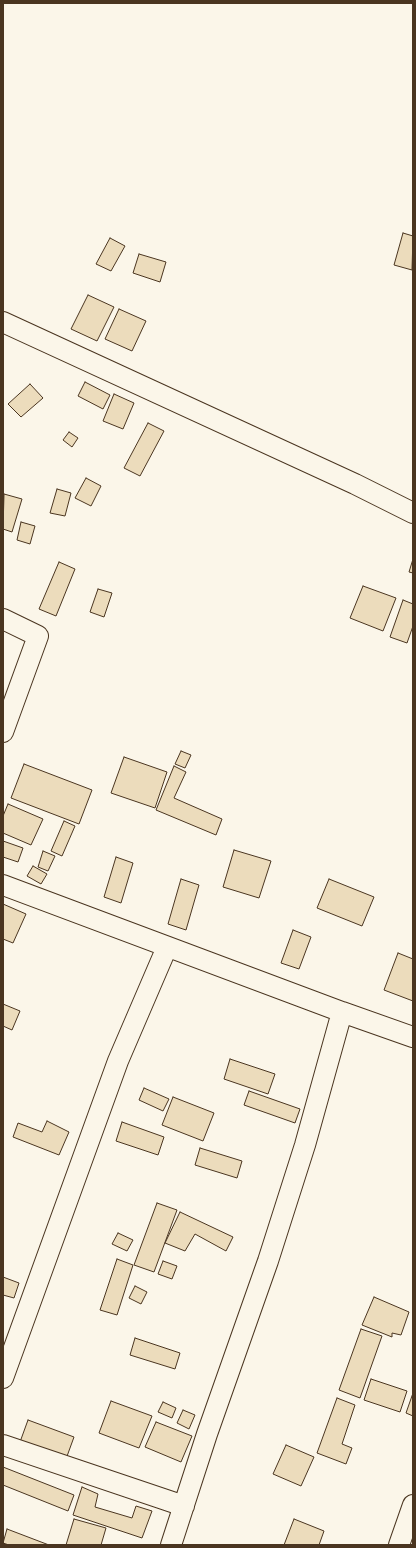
<!DOCTYPE html>
<html>
<head>
<meta charset="utf-8">
<style>
	body { margin:0 }
	#map { position:relative; width:416px; height:1548px; overflow:hidden; background:#fbf6e9; font-family:"Libre Baskerville",serif }
	canvas { display:block }
	.frame { position:absolute; inset:0; border:4px solid #4a3520; pointer-events:none }
</style>
</head>
<body>
<div id="map">
<canvas width="416" height="1548"></canvas>
<div class="frame"></div>
</div>
<script>
const ctx = document.querySelector('canvas').getContext('2d');
ctx.lineJoin = 'round';
function paint(path, color) {
  ctx.fillStyle = color;
  ctx.fill(path, 'evenodd');
}
function poly(rows) {
  const path = new Path2D();
  for (const r of rows) {
    path.moveTo(r[0], r[1]);
    for (let i = 2; i < r.length; i += 2) path.lineTo(r[i], r[i + 1]);
  }
  return path;
}
function stroke(path, color, width, dash) {
  ctx.strokeStyle = color;
  ctx.lineWidth = width;
  ctx.lineCap = dash ? 'butt' : 'round';
  ctx.setLineDash(dash || []);
  ctx.stroke(path);
}
const building = poly([
	[403,233,413,236,412,270,394,265,403,233],
	[110,238,125,246,111,271,96,264,110,238],
	[139,254,166,262,160,282,133,273,139,254],
	[88,295,114,307,97,341,71,329,88,295],
	[119,309,146,321,132,351,105,339,119,309],
	[85,382,110,395,103,409,78,396,85,382],
	[30,384,43,398,21,417,8,404,30,384],
	[114,394,134,403,123,429,103,421,114,394],
	[148,423,164,431,140,476,124,468,148,423],
	[69,432,78,438,72,447,63,440,69,432],
	[86,478,101,486,91,506,75,498,86,478],
	[57,489,71,493,65,516,50,513,57,489],
	[4,494,22,499,12,532,3,529,4,494],
	[21,522,35,526,30,544,17,540,21,522],
	[413,559,413,573,409,572,413,559],
	[59,562,75,569,56,616,39,609,59,562],
	[363,586,396,598,383,631,350,618,363,586],
	[98,589,112,593,104,617,90,612,98,589],
	[403,600,413,604,413,626,407,643,390,637,403,600],
	[181,751,191,755,185,768,175,764,181,751],
	[124,757,167,772,155,808,111,793,124,757],
	[24,764,92,790,79,824,11,798,24,764],
	[174,766,186,772,174,798,222,819,216,835,156,810,174,766],
	[8,804,43,819,31,845,3,833,3,816,8,804],
	[64,821,75,826,62,856,51,851,64,821],
	[3,841,23,848,18,862,3,857,3,841],
	[234,850,271,861,259,898,223,887,234,850],
	[43,851,55,856,48,871,38,867,43,851],
	[116,857,133,863,121,903,104,897,116,857],
	[33,866,47,874,41,884,27,876,33,866],
	[181,879,199,885,186,930,168,924,181,879],
	[329,879,374,897,362,926,317,908,329,879],
	[3,904,26,914,13,943,3,939,3,904],
	[293,930,311,937,299,969,281,963,293,930],
	[398,953,413,959,413,1001,384,990,398,953],
	[3,1004,20,1011,12,1030,3,1026,3,1004],
	[230,1059,275,1074,268,1094,224,1079,230,1059],
	[144,1088,169,1099,163,1111,139,1100,144,1088],
	[249,1091,300,1109,295,1123,244,1105,249,1091],
	[173,1097,214,1113,203,1141,162,1125,173,1097],
	[47,1121,69,1132,59,1155,13,1137,18,1123,42,1132,47,1121],
	[122,1122,164,1137,158,1155,116,1141,122,1122],
	[200,1148,242,1161,237,1178,195,1165,200,1148],
	[157,1203,177,1210,154,1272,134,1265,157,1203],
	[180,1212,233,1237,226,1251,195,1234,185,1251,165,1243,180,1212],
	[118,1233,133,1240,127,1251,112,1244,118,1233],
	[117,1259,133,1265,117,1315,100,1310,117,1259],
	[163,1261,177,1266,172,1279,158,1274,163,1261],
	[3,1277,19,1283,14,1298,3,1295,3,1277],
	[135,1286,147,1292,141,1304,129,1298,135,1286],
	[374,1297,409,1312,401,1335,392,1333,392,1337,362,1325,374,1297],
	[361,1329,382,1336,360,1398,339,1390,361,1329],
	[135,1338,180,1353,175,1369,130,1355,135,1338],
	[371,1379,407,1391,400,1412,364,1400,371,1379],
	[413,1393,413,1416,406,1413,413,1393],
	[337,1398,355,1405,342,1444,352,1448,346,1464,317,1453,337,1398],
	[111,1401,152,1416,139,1448,99,1433,111,1401],
	[163,1402,176,1408,172,1418,158,1412,163,1402],
	[183,1410,195,1415,189,1429,177,1423,183,1410],
	[28,1420,74,1437,66,1459,20,1442,28,1420],
	[156,1422,192,1436,181,1462,145,1447,156,1422],
	[286,1445,314,1457,301,1486,273,1474,286,1445],
	[3,1467,74,1495,68,1511,3,1485,3,1467],
	[82,1487,98,1494,95,1507,132,1518,136,1506,152,1511,142,1538,73,1515,82,1487],
	[74,1519,106,1528,101,1545,66,1545,74,1519],
	[294,1519,324,1531,319,1545,284,1545,294,1519],
	[7,1529,49,1545,9,1545,3,1543,7,1529]
]);
const street = poly([
	[3,322,355,484,413,513],
	[3,619,38,636,3,732],
	[3,885,342,1012,305,1145,268,1261,207,1434,171,1545],
	[342,1012,413,1037],
	[3,1378,118,1061,167,947],
	[3,1445,184,1506],
	[399,1545,413,1505]
]);
paint(building, '#ecdcbc');
stroke(building, '#4a3520', 1);
stroke(street, '#4a3520', 22);
stroke(street, '#fbf6e9', 20);
</script>
</body>
</html>
